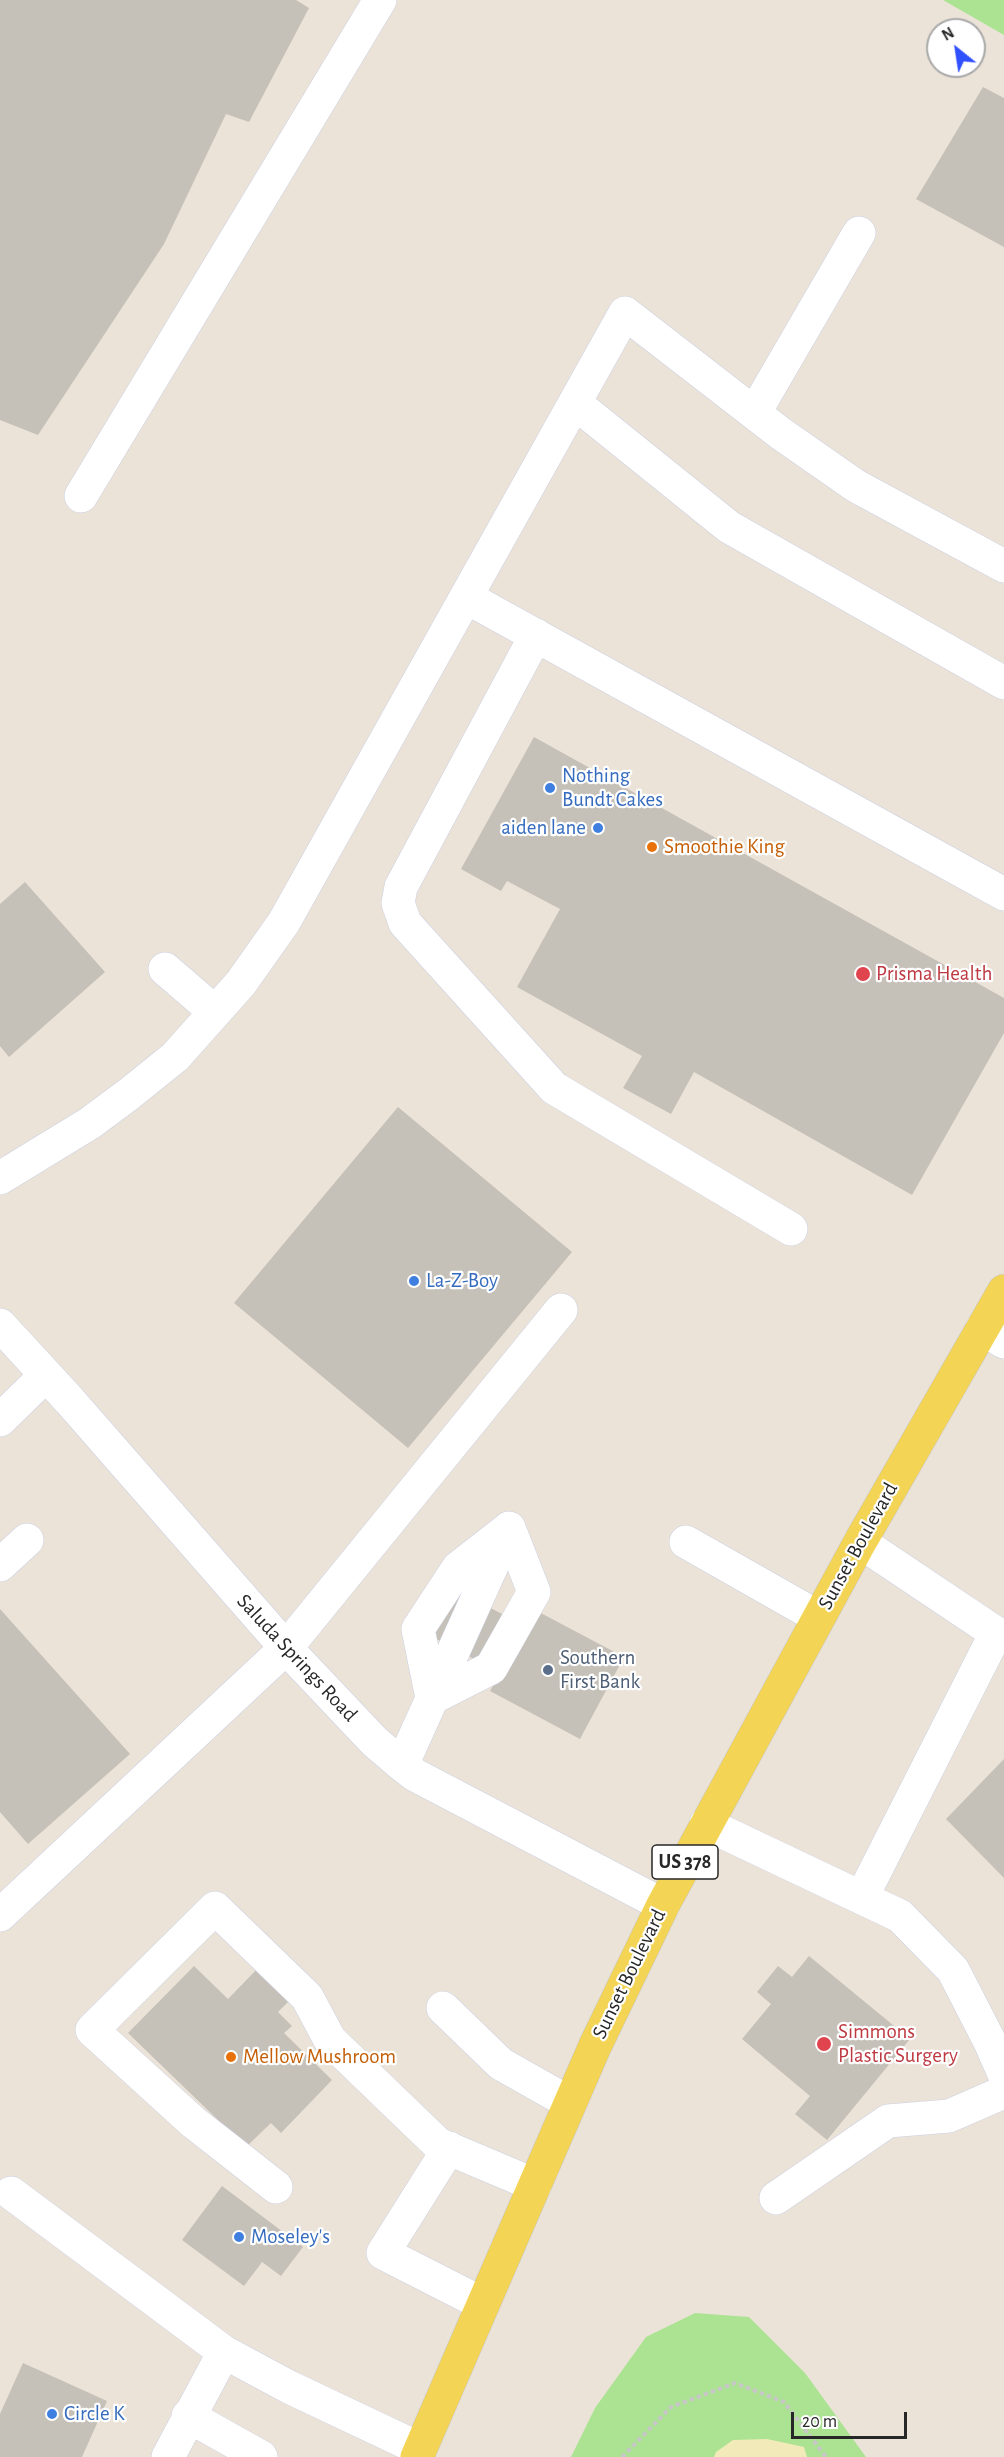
<!DOCTYPE html>
<html>
<head>
<meta charset="utf-8">
<style>
	body { margin:0 }
	#map { position:relative; width:1004px; height:2457px; overflow:hidden; background:#ebe3d8; font-family:"Alegreya Sans",sans-serif }
	canvas { display:block }
	.north { position:absolute; left:926px; top:18px; width:60px; height:60px; box-sizing:border-box; background:#fff; border:2px solid #a9a9a9; border-radius:50%; rotate:330deg; font-size:16px; font-weight:700; line-height:24px; text-align:center; color:#272727 }
	.north::after { content:''; display:block; margin:auto; width:21px; height:27px; background:#3150fe; clip-path:polygon(50% 0,100% 100%,50% 72%,0 100%) }
	.scale { position:absolute; left:791px; top:2412px; width:116px; height:27px; box-sizing:border-box; border:3px solid #272727; border-top:0; padding-left:8px; font-size:18px; line-height:21px; white-space:nowrap; color:#272727; -webkit-text-stroke:4px #fff; paint-order:stroke }
</style>
</head>
<body>
<div id="map">
<canvas width="1004" height="2457"></canvas>
<div class="north">N</div>
<div class="scale">20 m</div>
</div>
<script>
const ctx = document.querySelector('canvas').getContext('2d');
ctx.lineJoin = 'round';
function paint(path, color) {
  ctx.fillStyle = color;
  ctx.fill(path, 'evenodd');
}
function poly(rows) {
  const path = new Path2D();
  for (const r of rows) {
    path.moveTo(r[0], r[1]);
    for (let i = 2; i < r.length; i += 2) path.lineTo(r[i], r[i + 1]);
  }
  return path;
}
function stroke(path, color, width, dash) {
  ctx.strokeStyle = color;
  ctx.lineWidth = width;
  ctx.lineCap = dash ? 'butt' : 'round';
  ctx.setLineDash(dash || []);
  ctx.stroke(path);
}
function label(font, color, halo, rows, align = 'center') {
  ctx.font = font + ' "Alegreya Sans",sans-serif';
  ctx.lineWidth = 4.5;
  ctx.setLineDash([]);
  ctx.textBaseline = 'middle';
  ctx.strokeStyle = halo;
  ctx.fillStyle = color;
  for (const [text, x, y, turn = 0] of rows) {
    ctx.save();
    ctx.translate(x, y);
    ctx.rotate((+turn || 0) * Math.PI / 180);
    ctx.textAlign = isNaN(turn) ? turn : align;
    if (halo) ctx.strokeText(text, 0, 0);
    ctx.fillText(text, 0, 0);
    ctx.restore();
  }
}
const green = poly([
	[943,0,1004,0,1004,35],
	[695,2313,749,2317,805,2373,866,2457,571,2457,595,2408,646,2337]
]);
const sand = poly([
	[767,2439,804,2447,807,2457,714,2457,716,2452,733,2440]
]);
const building = poly([
	[0,0,296,0,309,8,249,122,226,114,164,244,38,435,0,420],
	[983,87,1004,98,1004,247,916,199],
	[534,737,1004,998,1004,1033,912,1195,694,1072,671,1114,623,1088,642,1056,517,987,560,909,507,881,501,891,461,869],
	[25,882,105,972,9,1057,0,1046,0,904],
	[398,1107,572,1252,408,1448,234,1303],
	[454,1589,527,1627,535,1610,624,1657,580,1739,490,1691,500,1673,429,1635],
	[0,1609,130,1754,28,1844,0,1812],
	[1004,1759,1004,1878,946,1819],
	[809,1956,910,2039,827,2140,795,2114,810,2096,742,2039,771,2004,757,1992,778,1966,792,1977],
	[194,1966,228,1999,260,1966,292,1998,278,2012,292,2026,284,2033,332,2080,281,2133,271,2123,246,2147,128,2033],
	[222,2186,303,2247,281,2276,262,2262,244,2286,182,2240],
	[23,2363,107,2401,82,2457,0,2457,0,2414]
]);
const path = poly([
	[622,2457,671,2407,735,2383,784,2402,826,2457]
]);
const minor = poly([
	[575,403,729,527,1004,683],
	[755,412,859,233],
	[81,496,380,0],
	[466,597,1004,894],
	[536,635,401,887,398,903,405,923,554,1088,791,1229],
	[165,969,215,1012],
	[0,1178,90,1123,129,1094,175,1057,241,983,284,922,625,313,780,433,856,486,1004,566],
	[0,1325,70,1401,286,1648,374,1741,402,1765,415,1775,663,1905],
	[982,1329,1004,1342],
	[0,1420,46,1375],
	[686,1542,818,1617],
	[860,1542,996,1633,862,1897],
	[0,1565,27,1540],
	[432,1698,491,1668,534,1592,509,1528],
	[432,1698,418,1629,458,1568,508,1529],
	[402,1765,509,1528],
	[706,1824,900,1916,953,1970,990,2042,1004,2074],
	[0,1915,286,1648,561,1310],
	[443,2008,501,2064,570,2103],
	[449,2148,383,2253,483,2304],
	[276,2187,193,2122,92,2030,215,1908,307,1997,330,2040,438,2144,535,2185],
	[11,2193,224,2352],
	[776,2198,888,2121,949,2116,1004,2092],
	[188,2416,261,2457],
	[168,2457,224,2352,289,2387,420,2449]
]);
const major = poly([
	[417,2457,595,2046,663,1905,860,1542,1004,1291]
]);
const markers = [
	[550,788,6,"#3f7fe0"],
	[598,828,6,"#3f7fe0"],
	[652,847,6,"#e8710a"],
	[863,974,8,"#e0444e"],
	[414,1281,6,"#3f7fe0"],
	[548,1670,6,"#5c6f8a"],
	[824,2044,8,"#e0444e"],
	[231,2057,6,"#e8710a"],
	[239,2237,6,"#3f7fe0"],
	[52,2414,6,"#3f7fe0"]
];
const shields = [
	[685,1862,66]
];
const shieldNames = [
	["US 378",685,1862]
];
const shopNames = [
	["Nothing",562,776],
	["Bundt Cakes",562,800],
	["aiden lane",586,828,"right"],
	["La-Z-Boy",426,1281],
	["Moseley's",251,2237],
	["Circle K",64,2414]
];
const foodNames = [
	["Smoothie King",664,847],
	["Mellow Mushroom",243,2057]
];
const healthNames = [
	["Prisma Health",876,974],
	["Simmons",838,2032],
	["Plastic Surgery",838,2056]
];
const streetNames = [
	["Sunset Boulevard",858,1546,-61],
	["Saluda Springs Road",297,1658,47],
	["Sunset Boulevard",629,1974,-64]
];
const serviceNames = [
	["Southern",560,1658],
	["First Bank",560,1682]
];
paint(green, '#abe392');
paint(sand, '#f2ebb9');
paint(building, '#c5c0b8');
stroke(minor, '#cdd0e1', 34);
stroke(major, '#c7c7c7', 34);
stroke(path, '#c7c7c7', 4, [4.5, 3]);
stroke(minor, '#fff', 33);
stroke(major, '#f4d454', 33);
for (const [x, y, r, color] of markers) {
  const dot = new Path2D();
  dot.arc(x, y, r, 0, 2 * Math.PI);
  ctx.fillStyle = color;
  ctx.fill(dot);
  stroke(dot, '#fff', 2);
}
for (const [x, y, w] of shields) {
  const box = new Path2D();
  box.roundRect(x - w / 2, y - 17, w, 34, 4.5);
  ctx.fillStyle = '#fff';
  ctx.fill(box);
  stroke(box, '#272727', 1.5);
}
label('bold 20px', '#272727', null, shieldNames);
label('21px', '#366cbe', '#fff', shopNames, 'left');
label('21px', '#c56008', '#fff', foodNames, 'left');
label('21px', '#be3a42', '#fff', healthNames, 'left');
label('21px', '#272727', '#fff', streetNames);
label('21px', '#4e5e75', '#fff', serviceNames, 'left');
</script>
</body>
</html>
